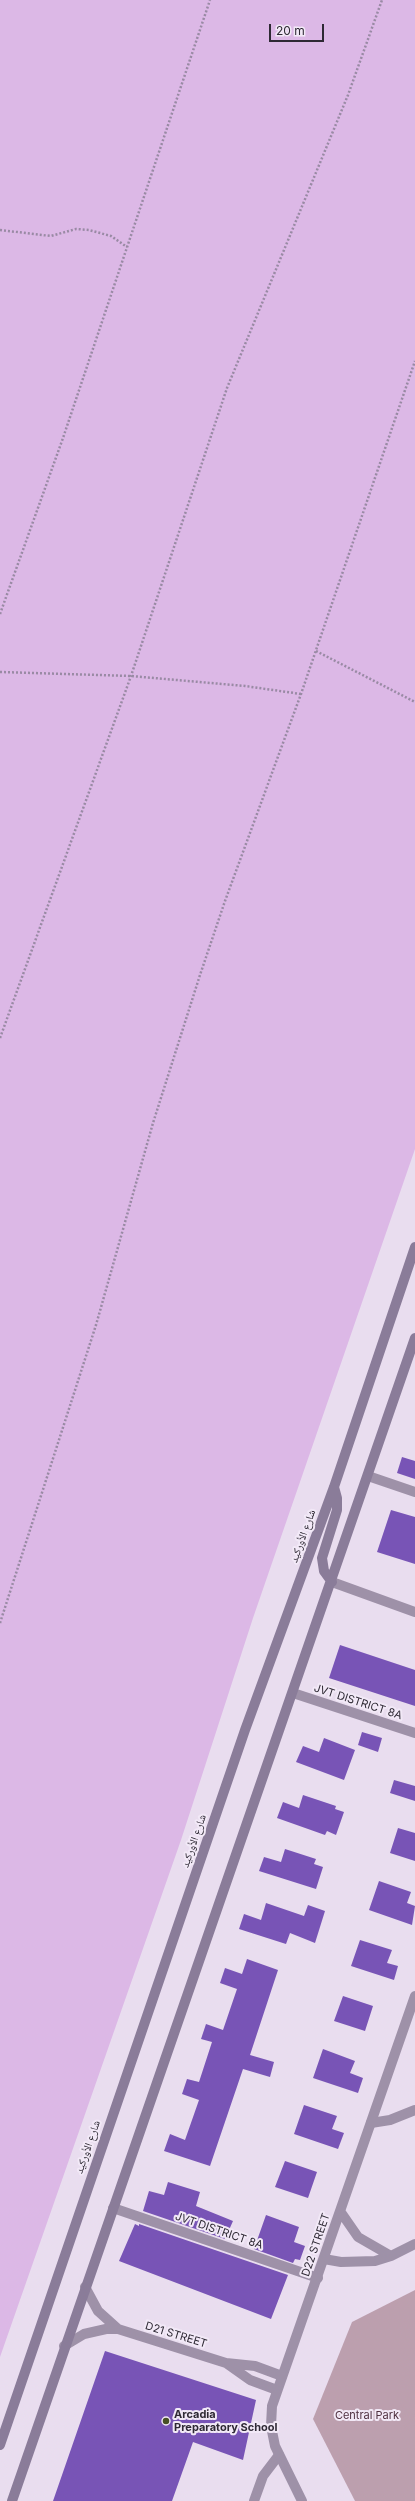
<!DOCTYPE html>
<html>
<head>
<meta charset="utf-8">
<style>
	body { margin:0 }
	#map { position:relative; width:415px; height:2501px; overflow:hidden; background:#e9ddef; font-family:Inter,sans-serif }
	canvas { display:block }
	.scale { position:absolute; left:269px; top:24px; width:55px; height:18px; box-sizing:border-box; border:2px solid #2e2934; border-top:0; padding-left:5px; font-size:12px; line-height:14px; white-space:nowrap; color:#2e2934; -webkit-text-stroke:3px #f2e9f7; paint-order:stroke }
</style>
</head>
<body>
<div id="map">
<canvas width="415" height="2501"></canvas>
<div class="scale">20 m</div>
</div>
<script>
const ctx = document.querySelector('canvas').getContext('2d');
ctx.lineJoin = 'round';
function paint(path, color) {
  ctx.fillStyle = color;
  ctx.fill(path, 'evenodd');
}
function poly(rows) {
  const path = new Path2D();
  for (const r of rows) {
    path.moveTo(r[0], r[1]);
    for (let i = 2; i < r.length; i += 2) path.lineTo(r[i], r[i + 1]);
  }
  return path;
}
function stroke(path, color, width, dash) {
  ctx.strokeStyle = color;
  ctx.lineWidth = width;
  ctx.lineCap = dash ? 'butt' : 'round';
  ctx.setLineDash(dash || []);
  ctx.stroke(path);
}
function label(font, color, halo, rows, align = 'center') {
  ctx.font = font + ' Inter,"Noto Naskh Arabic",sans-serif';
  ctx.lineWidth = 4;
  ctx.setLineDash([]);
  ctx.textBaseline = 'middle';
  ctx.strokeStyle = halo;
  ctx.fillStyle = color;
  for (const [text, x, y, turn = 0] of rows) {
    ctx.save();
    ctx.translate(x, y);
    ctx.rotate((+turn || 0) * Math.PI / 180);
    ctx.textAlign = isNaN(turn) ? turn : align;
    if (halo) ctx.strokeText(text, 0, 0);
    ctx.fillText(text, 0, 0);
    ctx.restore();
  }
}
const green = poly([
	[415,2290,415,2501,355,2501,313,2419,352,2322]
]);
const sand = poly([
	[0,0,415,0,415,1149,253,1618,181,1840,0,2357]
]);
const building = poly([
	[402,1457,415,1461,415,1479,397,1473],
	[391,1510,415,1517,415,1564,377,1552],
	[340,1645,415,1670,415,1706,329,1678],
	[362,1732,382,1738,378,1752,358,1745],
	[324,1738,355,1750,344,1780,296,1762,303,1746,319,1752],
	[394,1780,415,1786,415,1801,390,1793],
	[303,1795,336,1806,335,1809,344,1812,336,1835,327,1831,325,1835,277,1818,283,1802,299,1808],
	[398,1828,415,1833,415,1861,390,1853],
	[285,1849,316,1859,314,1864,323,1867,316,1889,259,1871,264,1857,281,1862],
	[379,1881,411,1892,407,1903,415,1906,412,1925,369,1910],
	[266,1903,304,1916,308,1905,325,1911,315,1943,290,1933,286,1944,239,1929,244,1914,261,1920],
	[360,1940,392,1950,387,1963,398,1966,394,1980,351,1966],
	[247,1959,278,1970,250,2055,274,2062,270,2077,243,2069,210,2166,164,2151,170,2134,185,2140,199,2100,182,2094,187,2079,199,2082,212,2042,201,2039,206,2024,223,2030,237,1989,220,1983,225,1968,242,1974],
	[343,1996,373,2006,365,2031,334,2021],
	[323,2049,355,2061,350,2073,363,2078,358,2093,313,2078],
	[304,2105,337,2116,332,2129,344,2133,338,2149,294,2134],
	[285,2161,317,2172,308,2198,275,2187],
	[168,2182,200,2192,196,2206,233,2221,225,2239,143,2211,149,2191,164,2195],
	[266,2215,299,2227,294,2242,305,2246,300,2260,295,2259,293,2263,254,2249],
	[135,2224,139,2226,139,2224,288,2275,271,2319,119,2261],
	[105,2351,256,2400,243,2460,193,2442,172,2501,53,2501]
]);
const path = poly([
	[0,230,51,236,76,229,89,230,111,236,127,247],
	[0,614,63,438,210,0],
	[316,651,415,702],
	[0,672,131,676,245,686,301,694],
	[0,1038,131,676,227,388,348,95,382,0],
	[0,1623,96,1325,153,1123,200,975,225,901,301,694,415,361]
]);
const lane = poly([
	[368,1476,415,1492],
	[293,1693,415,1733],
	[371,2123,390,2120,415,2110],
	[113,2208,318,2278],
	[254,2501,263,2476,279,2455]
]);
const street = poly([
	[332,1582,415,1612],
	[340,2211,358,2237,391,2256],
	[324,2259,341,2262,375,2261,391,2256,415,2244],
	[85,2287,98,2311,118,2329],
	[64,2346,84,2334,106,2329,118,2329,226,2363,255,2366,282,2376],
	[226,2363,250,2380,277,2390],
	[302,2501,275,2446,271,2426,272,2406,415,1996]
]);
const secondary = poly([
	[332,1582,324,1571,322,1558,337,1510,337,1498,334,1487],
	[0,2445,245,1730,334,1487,415,1247],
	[12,2501,415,1338]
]);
const markers = [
	[166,2421,4,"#475024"]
];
const streetNames = [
	["شارع الأوركيد",303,1536,-70],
	["JVT DISTRICT 8A",358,1702,18],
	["شارع الأوركيد",194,1841,-71],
	["شارع الأوركيد",88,2147,-71],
	["JVT DISTRICT 8A",219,2231,19],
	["D22 STREET",316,2245,-71],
	["D21 STREET",176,2335,17]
];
const poiNames = [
	["Arcadia",174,2415],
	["Preparatory School",174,2428]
];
const parkNames = [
	["Central Park",367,2416]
];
paint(green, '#bc9fae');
paint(sand, '#dcb8e6');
paint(building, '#7854b6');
stroke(path, '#998aa4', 2.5, [2, 2]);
stroke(lane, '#9e91a8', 10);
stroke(street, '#9e91a8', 10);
stroke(secondary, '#8a7c99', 10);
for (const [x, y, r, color] of markers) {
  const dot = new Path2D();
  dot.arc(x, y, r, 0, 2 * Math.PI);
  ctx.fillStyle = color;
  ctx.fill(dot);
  stroke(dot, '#f2e9f7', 1.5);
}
label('11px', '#2e2934', '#f2e9f7', streetNames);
label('bold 11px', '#2e2934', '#f2e9f7', poiNames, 'left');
label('11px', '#4f3040', '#f2e9f7', parkNames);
</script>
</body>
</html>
